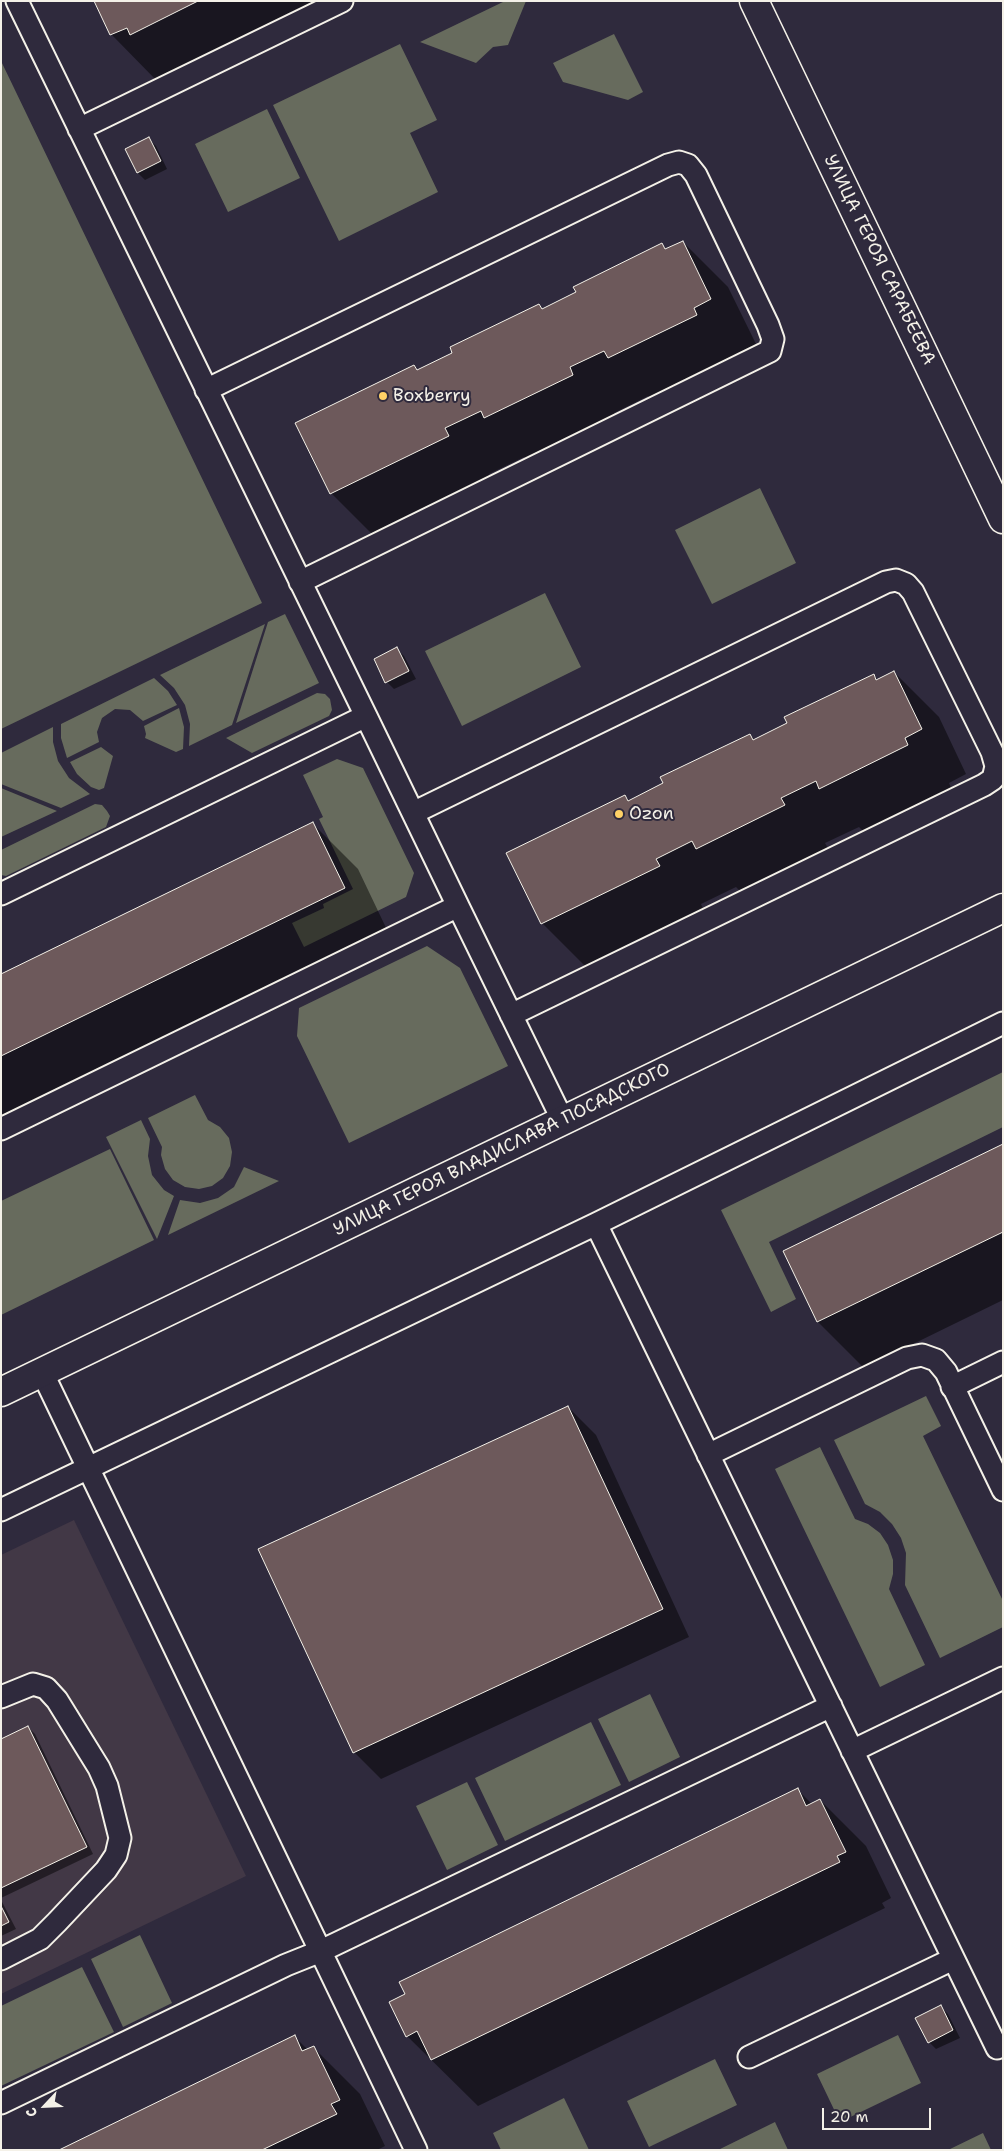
<!DOCTYPE html>
<html>
<head>
<meta charset="utf-8">
<style>
	body { margin:0 }
	#map { position:relative; width:1004px; height:2151px; overflow:hidden; background:#2f2a3d; font-family:"Shantell Sans",sans-serif }
	canvas { display:block }
	.frame { position:absolute; inset:0; border:2px solid #f4f1e8; pointer-events:none }
	.north { position:absolute; left:20px; top:2081px; width:50px; height:50px; -webkit-text-stroke:4px #2f2a3d; paint-order:stroke; rotate:245deg; font-size:14px; font-weight:700; line-height:20px; text-align:center; color:#f4f1e8 }
	.north::after { content:''; display:block; margin:auto; width:18px; height:22px; background:#f4f1e8; clip-path:polygon(50% 0,100% 100%,50% 72%,0 100%) }
	.scale { position:absolute; left:822px; top:2108px; width:109px; height:22px; box-sizing:border-box; border:2px solid #f4f1e8; border-top:0; padding-left:6px; font-size:15px; line-height:18px; white-space:nowrap; color:#f4f1e8; -webkit-text-stroke:4px #2f2a3d; paint-order:stroke }
</style>
</head>
<body>
<div id="map">
<canvas width="1004" height="2151"></canvas>
<div class="frame"></div>
<div class="north">С</div>
<div class="scale">20 m</div>
</div>
<script>
const ctx = document.querySelector('canvas').getContext('2d');
ctx.lineJoin = 'round';
function paint(path, color) {
  ctx.fillStyle = color;
  ctx.fill(path, 'evenodd');
}
function poly(rows) {
  const path = new Path2D();
  for (const r of rows) {
    path.moveTo(r[0], r[1]);
    for (let i = 2; i < r.length; i += 2) path.lineTo(r[i], r[i + 1]);
  }
  return path;
}
function stroke(path, color, width, dash) {
  ctx.strokeStyle = color;
  ctx.lineWidth = width;
  ctx.lineCap = dash ? 'butt' : 'round';
  ctx.setLineDash(dash || []);
  ctx.stroke(path);
}
function label(font, color, halo, rows, align = 'center') {
  ctx.font = font + ' "Shantell Sans",sans-serif';
  ctx.lineWidth = 4;
  ctx.setLineDash([]);
  ctx.textBaseline = 'middle';
  ctx.strokeStyle = halo;
  ctx.fillStyle = color;
  for (const [text, x, y, turn = 0] of rows) {
    ctx.save();
    ctx.translate(x, y);
    ctx.rotate((+turn || 0) * Math.PI / 180);
    ctx.textAlign = isNaN(turn) ? turn : align;
    if (halo) ctx.strokeText(text, 0, 0);
    ctx.fillText(text, 0, 0);
    ctx.restore();
  }
}
const built = poly([
	[74,1520,246,1876,1,1994,1,1555]
]);
const green = poly([
	[505,1,526,1,508,45,493,47,476,63,420,42],
	[614,34,643,92,628,100,563,82,553,63],
	[400,44,437,120,410,133,438,192,339,241,273,105],
	[1,61,262,603,1,729],
	[267,109,300,178,228,212,195,144],
	[760,488,796,563,712,604,675,530],
	[545,593,581,667,462,726,425,651],
	[285,614,319,683,236,723,268,622],
	[265,624,232,725,189,746,190,724,185,705,174,688,160,675],
	[154,678,168,691,177,705,143,721,130,710,115,709,102,718,97,732,99,742,67,758,61,738,61,724],
	[317,693,325,694,330,699,332,710,329,716,252,753,226,738],
	[179,708,184,727,183,749,176,752,145,738,146,734,144,726],
	[53,727,53,742,58,761,69,778,90,794,61,808,1,784,1,753],
	[101,747,113,756,104,788,99,790,91,787,77,774,70,762],
	[337,759,363,768,414,873,406,897,304,947,292,923,324,908,323,904,353,889,319,819,323,817,303,775],
	[1,788,57,811,1,837],
	[95,804,102,805,107,811,110,816,106,827,6,876,1,875,1,850],
	[427,946,460,968,508,1066,349,1143,297,1036,299,1008],
	[1003,1072,1003,1127,769,1242,796,1299,771,1312,721,1210],
	[195,1095,208,1120,220,1127,229,1138,232,1152,230,1166,223,1178,212,1186,199,1189,185,1187,173,1180,165,1169,161,1155,162,1147,148,1118],
	[141,1120,150,1139,148,1156,152,1175,164,1190,174,1196,157,1239,106,1137],
	[110,1149,154,1240,1,1315,1,1201],
	[244,1167,279,1181,168,1235,180,1200,200,1203,218,1198,234,1187],
	[926,1396,941,1426,923,1436,1003,1601,1003,1627,940,1658,905,1585,906,1553,901,1538,892,1524,880,1512,865,1504,834,1440],
	[820,1447,855,1519,868,1524,880,1533,888,1545,893,1560,893,1574,889,1589,925,1665,880,1687,775,1469],
	[650,1694,680,1757,629,1782,598,1719],
	[591,1722,621,1785,505,1841,475,1778],
	[467,1782,498,1845,447,1870,416,1806],
	[140,1935,172,2003,123,2027,91,1959],
	[82,1967,114,2032,1,2086,1,2006],
	[898,2035,921,2083,840,2122,817,2074],
	[715,2059,737,2105,649,2147,627,2101],
	[564,2098,589,2150,501,2150,493,2133],
	[775,2122,788,2150,718,2150],
	[983,2133,991,2150,948,2150]
]);
const shadow = poly([
	[95,1,336,1,305,16,299,10,265,26,269,34,156,80,111,34],
	[149,139,156,146,167,169,145,180,138,173],
	[683,242,728,287,756,344,738,353,741,360,654,402,648,396,614,413,618,420,530,463,524,457,489,474,493,481,376,538,331,493,414,366,418,371,454,353,539,305,543,310,577,293,662,245,667,250],
	[397,649,404,656,416,679,394,689,387,682],
	[894,672,939,717,966,774,949,783,952,790,865,833,859,827,825,843,829,850,742,893,736,887,701,904,704,911,587,968,542,923,625,796,630,801,665,784,750,735,755,740,789,723,873,675,878,680],
	[313,824,358,869,389,934,1,1123,1,975],
	[1003,1145,1003,1300,864,1368,818,1322,784,1252],
	[568,1407,596,1435,689,1637,381,1779,354,1752],
	[28,1727,35,1734,93,1854,1,1898,1,1740],
	[798,1790,812,1804,820,1800,866,1846,891,1898,882,1903,885,1908,478,2106,407,2036,406,1995],
	[1,1900,16,1929,1,1936],
	[941,2007,948,2014,960,2038,936,2049,929,2042],
	[294,2036,308,2050,314,2048,360,2094,385,2146,377,2150,61,2150]
]);
const building = poly([
	[94,1,198,1,130,35,127,28,110,35,94,1],
	[149,137,161,161,137,173,125,149,149,137],
	[683,241,711,299,694,308,697,315,608,358,604,351,570,367,573,375,484,418,481,411,445,428,449,436,330,494,295,423,414,365,417,370,452,353,450,347,539,304,542,309,576,292,573,287,662,243,665,249,683,241],
	[397,647,409,671,385,683,374,659,397,647],
	[894,671,922,729,905,738,908,745,819,789,816,781,781,798,785,805,696,849,692,841,656,859,660,866,541,924,506,853,625,795,628,801,663,783,660,777,750,734,753,740,787,723,784,717,874,674,876,680,894,671],
	[313,822,345,888,1,1056,1,974,313,822],
	[1003,1144,1003,1232,817,1322,783,1251,1003,1144],
	[568,1406,663,1609,353,1753,258,1549,568,1406],
	[28,1726,87,1847,1,1888,1,1739,28,1726],
	[798,1788,806,1806,820,1799,846,1852,837,1856,840,1862,431,2060,417,2031,406,2037,389,2002,405,1994,399,1982,798,1788],
	[1,1906,9,1922,1,1926,1,1906],
	[941,2005,953,2030,928,2043,915,2018,941,2005],
	[295,2035,302,2051,314,2046,340,2100,331,2104,337,2114,262,2150,59,2150,295,2035]
]);
const lane = poly([
	[17,1,366,716],
	[79,129,342,1],
	[206,390,668,165,679,162,688,165,696,175,768,325,773,339,770,351,300,582],
	[413,813,886,582,896,580,906,584,913,592,992,752,996,766,993,779,984,785,511,1015],
	[1,894,366,716,458,906,1,1129],
	[458,906,563,1121],
	[596,1224,997,2048],
	[42,1372,416,2150],
	[952,1387,1003,1362],
	[708,1455,907,1358,922,1355,936,1360,946,1372,1003,1490],
	[1,1510,596,1224,1003,1023],
	[1,1697,33,1684,46,1688,57,1700,99,1768,107,1786,120,1838,116,1855,106,1870,57,1922,40,1939,1,1959],
	[852,1751,1003,1678],
	[749,2057,953,1959],
	[1,2103,286,1965,321,1951,831,1706]
]);
const secondary = poly([
	[754,1,1003,519],
	[1,1392,1003,908]
]);
const markers = [
	[383,396,5,"#ffd166"],
	[619,814,5,"#ffd166"]
];
const streetNames = [
	["УЛИЦА ГЕРОЯ САРАБЕЕВА",879,260,64],
	["УЛИЦА ГЕРОЯ ВЛАДИСЛАВА ПОСАДСКОГО",502,1150,-26]
];
const poiNames = [
	["Boxberry",393,396],
	["Ozon",629,814]
];
paint(built, '#423846');
paint(green, '#676b5d');
paint(shadow, '#0007');
paint(building, '#6d595b');
stroke(building, '#f4f1e8', 1);
stroke(lane, '#f4f1e8', 25);
stroke(secondary, '#f4f1e8', 31);
stroke(lane, '#2f2a3d', 21);
stroke(secondary, '#2f2a3d', 28);
for (const [x, y, r, color] of markers) {
  const dot = new Path2D();
  dot.arc(x, y, r, 0, 2 * Math.PI);
  ctx.fillStyle = color;
  ctx.fill(dot);
  stroke(dot, '#2f2a3d', 2);
}
label('18px', '#f4f1e8', '#2f2a3d', streetNames);
label('18px', '#f4f1e8', '#2f2a3d', poiNames, 'left');
</script>
</body>
</html>
